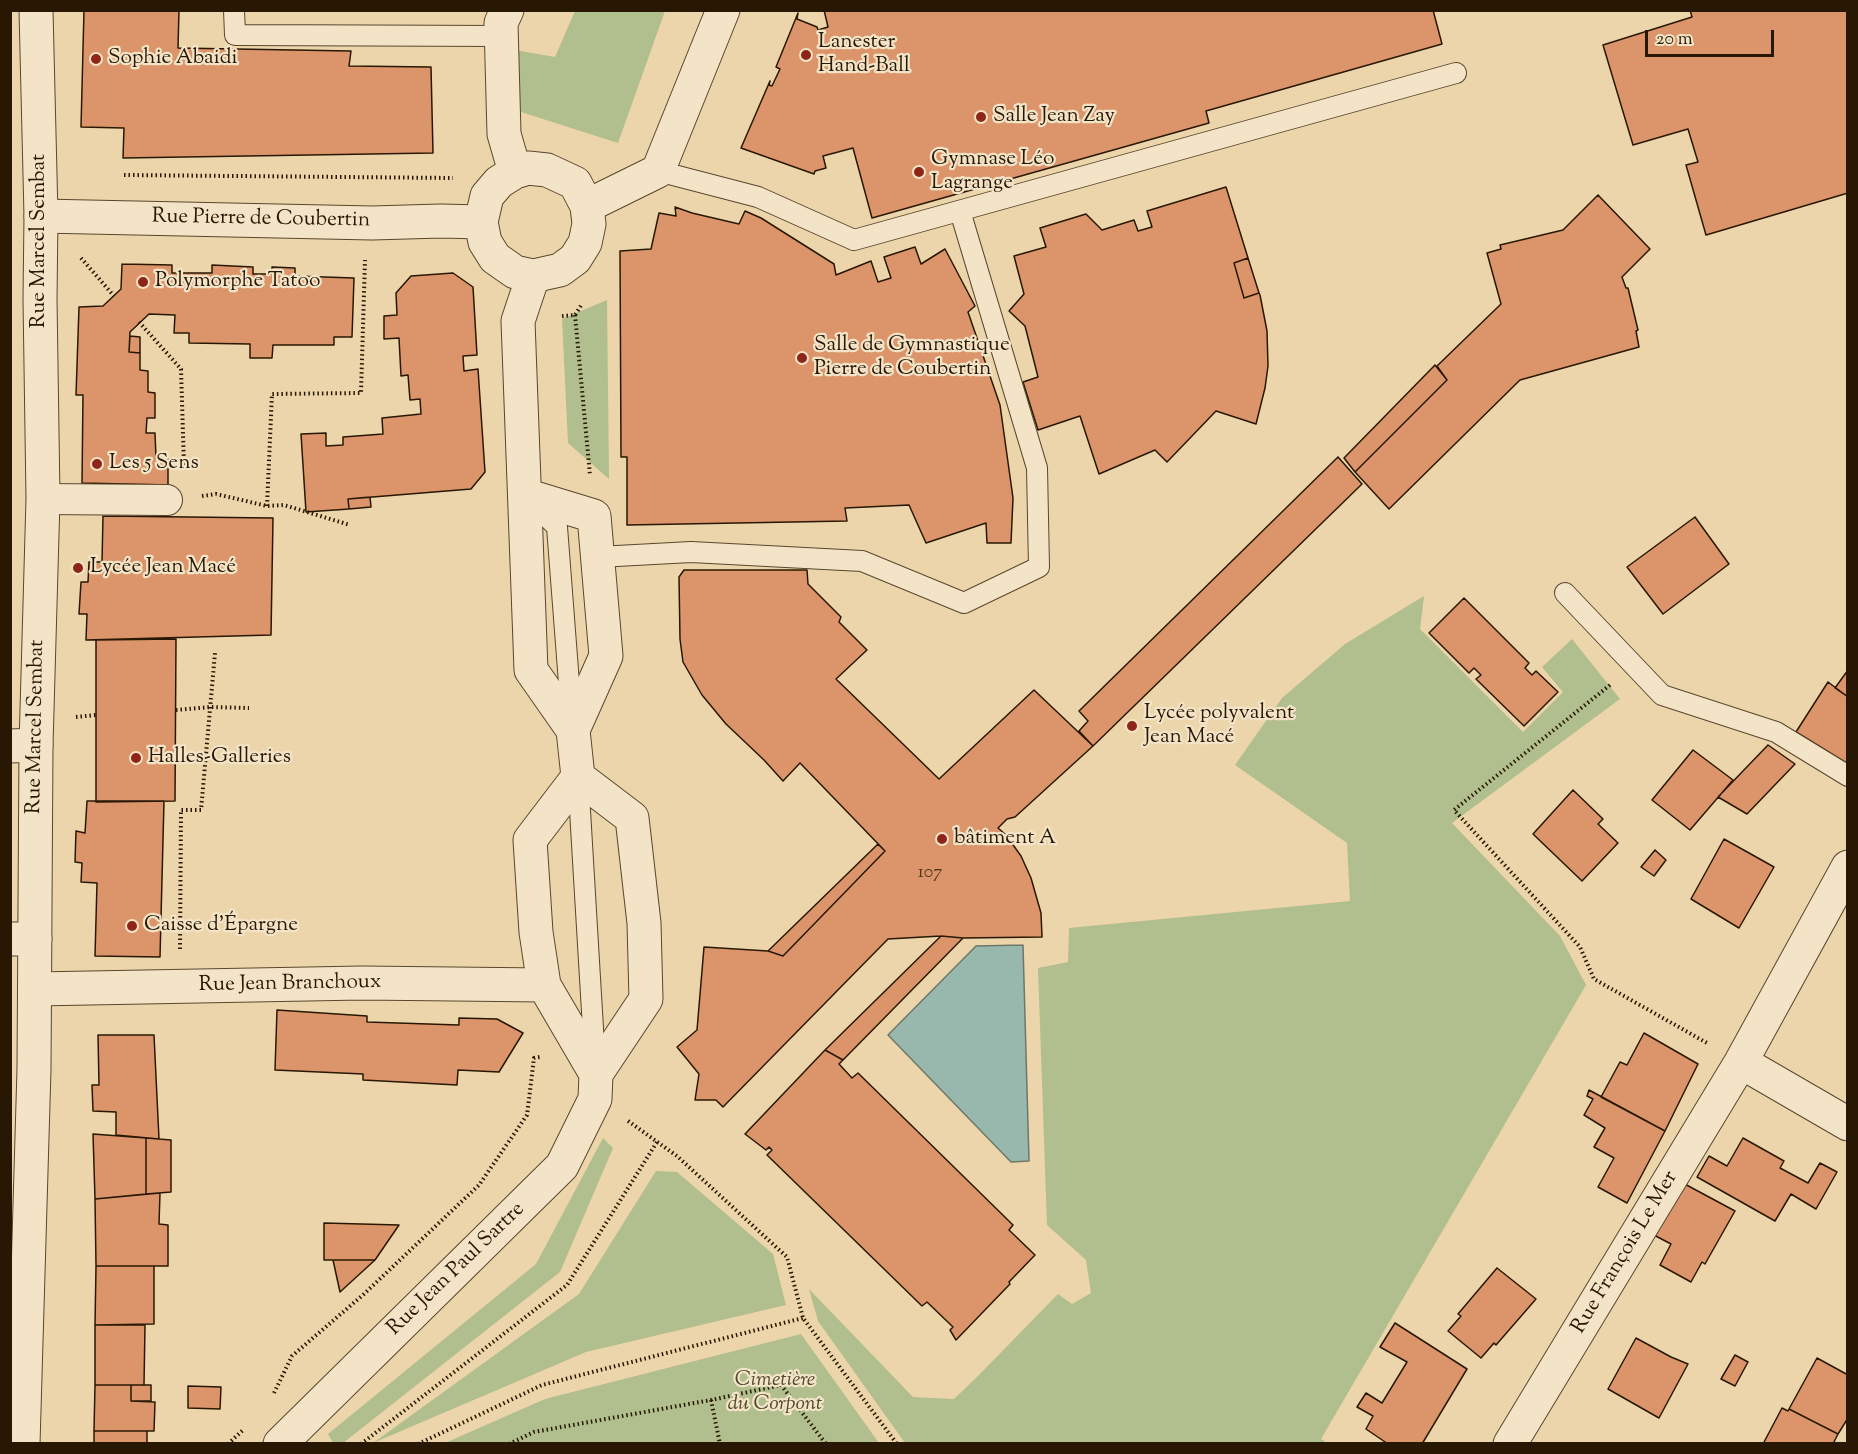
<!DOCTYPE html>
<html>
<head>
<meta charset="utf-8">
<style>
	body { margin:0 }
	#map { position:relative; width:1858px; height:1454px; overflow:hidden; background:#ecd5aa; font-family:"Sorts Mill Goudy",serif }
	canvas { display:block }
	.frame { position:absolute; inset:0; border:12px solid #281803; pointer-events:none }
	.scale { position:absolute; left:1645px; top:30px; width:129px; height:27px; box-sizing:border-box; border:3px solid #281803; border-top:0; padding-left:8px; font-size:18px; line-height:21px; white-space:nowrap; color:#281803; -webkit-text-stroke:4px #f3e4c8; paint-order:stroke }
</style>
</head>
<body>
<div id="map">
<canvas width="1858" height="1454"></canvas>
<div class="frame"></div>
<div class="scale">20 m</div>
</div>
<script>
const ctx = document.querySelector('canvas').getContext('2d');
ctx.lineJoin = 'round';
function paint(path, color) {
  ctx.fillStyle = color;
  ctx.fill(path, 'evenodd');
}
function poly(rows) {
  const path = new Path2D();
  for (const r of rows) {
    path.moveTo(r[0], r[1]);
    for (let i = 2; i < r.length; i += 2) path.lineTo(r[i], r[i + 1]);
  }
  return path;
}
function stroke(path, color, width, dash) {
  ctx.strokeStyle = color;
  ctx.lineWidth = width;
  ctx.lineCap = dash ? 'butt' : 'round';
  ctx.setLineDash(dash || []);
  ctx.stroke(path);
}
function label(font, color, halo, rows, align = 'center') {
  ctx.font = font + ' "Sorts Mill Goudy",serif';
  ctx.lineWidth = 4.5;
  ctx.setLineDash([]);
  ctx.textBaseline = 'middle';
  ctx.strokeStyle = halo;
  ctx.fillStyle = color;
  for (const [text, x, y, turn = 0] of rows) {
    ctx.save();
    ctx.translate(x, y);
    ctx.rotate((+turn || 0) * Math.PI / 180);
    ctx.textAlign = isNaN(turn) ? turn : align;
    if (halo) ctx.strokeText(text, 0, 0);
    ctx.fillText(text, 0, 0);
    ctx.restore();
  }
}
const green = poly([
	[575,11,665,11,618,143,518,111,515,50,555,57],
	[607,300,609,479,568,443,562,319],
	[1424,596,1420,629,1523,732,1563,692,1542,667,1572,639,1620,699,1452,823,1560,936,1586,985,1321,1439,1327,1443,905,1443,818,1321,809,1289,913,1397,954,1399,977,1377,1058,1294,1072,1304,1091,1293,1086,1260,1047,1225,1038,968,1068,962,1069,928,1350,901,1347,843,1235,765,1282,698,1345,644],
	[603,1138,613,1148,560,1272,343,1443,333,1443,328,1434,536,1264],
	[656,1171,677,1172,773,1254,786,1305,586,1352,373,1443,579,1294],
	[801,1334,879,1443,445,1443,545,1399]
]);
const water = poly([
	[1023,945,1029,1161,1011,1162,888,1035,976,946,1023,945]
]);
const building = poly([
	[84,10,179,10,178,48,351,51,349,66,431,67,433,153,123,158,124,128,81,127,84,10],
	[824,10,1433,10,1442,44,1206,111,1209,123,872,218,853,148,823,156,826,168,815,171,814,174,741,148,770,81,769,85,772,86,780,69,776,67,798,13,797,19,817,27,818,30,828,27,824,10],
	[1690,10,1848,10,1848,193,1706,235,1686,165,1698,162,1688,129,1633,145,1603,45,1692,17,1690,10],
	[1226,187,1248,258,1234,263,1244,298,1259,293,1260,295,1267,331,1268,366,1265,388,1256,424,1216,411,1167,462,1155,450,1099,474,1080,416,1038,430,1023,382,1038,377,1025,326,1009,311,1024,294,1014,256,1046,247,1040,228,1086,214,1102,230,1134,220,1138,231,1152,227,1147,211,1226,187],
	[1598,195,1650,249,1622,277,1626,288,1628,288,1638,330,1636,331,1639,347,1520,380,1389,509,1355,472,1447,380,1437,366,1501,304,1487,253,1501,249,1500,245,1563,230,1598,195],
	[675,207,692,213,739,224,745,211,761,218,834,264,836,275,871,261,878,282,891,278,884,257,915,247,921,264,945,249,975,306,968,312,1000,405,1013,498,1011,543,987,543,986,523,926,543,909,505,845,508,847,521,627,525,627,457,621,457,620,251,651,249,659,213,676,216,675,207],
	[1248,258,1259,293,1244,298,1234,263,1248,258],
	[122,264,172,265,172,273,212,273,212,265,253,267,253,274,272,274,272,267,295,268,295,276,354,278,352,337,334,337,334,345,273,345,272,358,250,358,250,344,189,343,189,333,174,333,175,315,149,314,130,332,129,352,140,353,140,370,148,371,148,392,155,393,155,418,147,418,146,433,155,433,156,458,168,459,168,485,82,483,83,395,76,395,79,307,103,306,121,289,122,264],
	[453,273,473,287,477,355,463,356,464,371,478,369,485,472,471,489,348,499,349,509,306,512,301,434,326,433,326,446,343,445,343,437,383,434,382,418,421,414,420,399,410,400,408,375,401,376,399,338,384,339,384,316,397,315,396,293,411,276,453,273],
	[130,336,140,337,140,353,129,352,130,336],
	[1435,365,1447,380,1355,472,1344,458,1435,365],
	[1338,457,1362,484,1093,746,1079,731,1088,721,1079,711,1338,457],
	[370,497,371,507,349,509,348,499,370,497],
	[103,516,273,518,271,635,86,640,87,614,79,614,81,582,88,582,89,562,102,562,103,516],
	[1695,517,1729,564,1663,614,1627,567,1695,517],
	[684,570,807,570,808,584,841,617,839,622,867,650,836,679,939,779,1034,690,1093,746,1015,817,1007,819,998,828,1006,835,1021,856,1031,878,1041,913,1042,937,963,938,941,936,888,939,723,1107,716,1100,695,1100,699,1074,677,1047,697,1030,704,947,768,951,783,956,885,851,800,763,783,781,764,760,726,724,702,695,683,662,680,639,679,577,684,570],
	[1464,598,1529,663,1525,668,1532,675,1536,671,1558,692,1524,726,1476,679,1481,675,1474,668,1469,673,1429,633,1464,598],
	[176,639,175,801,96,802,96,640,176,639],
	[1848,670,1848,697,1835,688,1848,670],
	[1828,682,1848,697,1848,764,1796,732,1828,682],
	[1768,745,1795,764,1747,814,1718,797,1768,745],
	[1693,750,1733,780,1690,830,1652,800,1693,750],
	[1573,790,1603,819,1598,824,1618,843,1582,881,1533,834,1573,790],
	[87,801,164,801,160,957,95,956,97,883,81,882,82,863,75,862,76,831,85,833,87,801],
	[1724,839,1774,867,1739,928,1691,899,1724,839],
	[878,844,885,851,783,956,768,951,878,844],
	[1655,850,1666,860,1654,876,1641,867,1655,850],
	[941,936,963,938,843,1060,825,1050,941,936],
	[277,1010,367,1016,367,1022,459,1025,459,1018,497,1019,523,1033,499,1072,458,1070,457,1085,363,1080,363,1074,275,1070,277,1010],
	[1644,1033,1698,1064,1665,1131,1601,1097,1620,1062,1627,1065,1644,1033],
	[98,1035,154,1035,159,1139,116,1135,116,1112,93,1111,92,1085,99,1085,98,1035],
	[825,1050,843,1060,839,1064,852,1078,858,1073,1013,1225,1009,1230,1035,1255,1009,1282,1010,1284,956,1340,950,1330,953,1327,927,1302,922,1306,767,1155,772,1150,769,1147,766,1150,745,1134,825,1050],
	[1589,1090,1665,1131,1627,1203,1598,1187,1614,1158,1594,1147,1605,1128,1584,1115,1593,1099,1587,1096,1589,1090],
	[93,1134,146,1138,146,1194,95,1199,93,1134],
	[146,1138,171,1140,171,1192,146,1194,146,1138],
	[1743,1138,1784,1161,1780,1168,1808,1183,1820,1163,1837,1172,1816,1209,1791,1194,1775,1221,1697,1177,1709,1156,1727,1166,1743,1138],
	[1681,1182,1735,1211,1705,1264,1702,1262,1691,1282,1660,1265,1671,1244,1652,1234,1681,1182],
	[160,1193,159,1224,168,1225,168,1266,96,1266,95,1199,160,1193],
	[324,1223,399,1225,375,1260,324,1260,324,1223],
	[333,1260,375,1260,340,1292,333,1260],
	[96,1266,154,1266,154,1324,95,1325,96,1266],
	[1497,1268,1536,1299,1496,1345,1494,1343,1481,1358,1448,1331,1461,1316,1458,1314,1497,1268],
	[1395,1323,1467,1369,1422,1444,1388,1444,1366,1429,1373,1416,1357,1407,1366,1393,1382,1403,1407,1362,1380,1347,1395,1323],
	[95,1325,145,1325,144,1385,95,1385,95,1325],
	[1636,1338,1671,1357,1688,1364,1659,1418,1608,1389,1636,1338],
	[1735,1355,1748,1362,1735,1386,1721,1379,1735,1355],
	[1817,1358,1848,1375,1848,1418,1838,1434,1789,1409,1817,1358],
	[95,1385,131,1385,131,1401,155,1402,154,1431,94,1431,95,1385],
	[131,1385,151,1385,151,1401,131,1401,131,1385],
	[188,1386,221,1387,220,1409,188,1408,188,1386],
	[1782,1408,1788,1411,1789,1409,1838,1434,1833,1444,1763,1444,1782,1408],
	[94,1431,147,1431,147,1444,94,1444,94,1431]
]);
const path = poly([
	[124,175,453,178],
	[81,258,114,296],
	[575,315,590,475],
	[562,316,575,315,582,304],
	[139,322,181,369,184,466],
	[202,496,216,494,267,506,284,505,350,525],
	[267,506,272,394,361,393,365,260],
	[1610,685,1454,810,1580,947,1594,979,1707,1043],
	[176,710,211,707,249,708],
	[76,717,96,715],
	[180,949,181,810,201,810,215,653],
	[628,1121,677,1156,787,1257,803,1318,897,1444],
	[274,1393,292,1356,364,1294,479,1185,527,1115,534,1058,540,1057],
	[711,1400,720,1444],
	[228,1444,243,1430],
	[361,1444,567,1285,657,1142],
	[418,1444,542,1385,803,1318],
	[509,1444,534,1432,711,1400,781,1385,826,1444]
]);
const service = poly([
	[234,10,235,35,502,36],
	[658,171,758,197,854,240,1456,73],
	[531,501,557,527,572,722],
	[598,557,691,552,862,561,964,603,1039,567,1037,468,960,211],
	[1565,593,1662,695,1776,732,1848,776],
	[578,777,595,1062]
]);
const pedestrian = poly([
	[43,499,167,500]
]);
const minor = poly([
	[507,10,501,23,504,134,515,172],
	[528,168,547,170,575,183,587,206,589,224,585,243,575,259,560,270,533,276,515,272,495,258,485,242,481,222,487,196,499,182,515,172,528,168],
	[587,206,658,171,723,10],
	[41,216,372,223,441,221,481,222],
	[533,276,518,321,531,670,573,730,578,777,530,840,536,932,544,985,596,1074],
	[525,495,594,516,606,656,573,730],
	[10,746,36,745],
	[10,939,35,939],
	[35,989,362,983,544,985],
	[1741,1062,1848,1124],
	[280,1444,562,1166,595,1099,596,1074,646,999,644,923,632,818,578,777],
	[1510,1444,1741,1062,1848,867]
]);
const tertiary = poly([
	[23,1444,34,1069,36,745,43,499,40,299,41,216,36,10]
]);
const markers = [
	[806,55,6,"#8f2418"],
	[96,59,6,"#8f2418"],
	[981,117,6,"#8f2418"],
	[919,172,6,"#8f2418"],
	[143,282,6,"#8f2418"],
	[802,358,6,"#8f2418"],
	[97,464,6,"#8f2418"],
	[78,568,6,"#8f2418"],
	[1132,726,6,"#8f2418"],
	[136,758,6,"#8f2418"],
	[942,839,6,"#8f2418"],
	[132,926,6,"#8f2418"]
];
const numberNames = [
	["107",930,874]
];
const poiNames = [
	["Lanester",818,43],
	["Hand-Ball",818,67],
	["Sophie Abaidi",108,59],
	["Salle Jean Zay",993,117],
	["Gymnase Léo",931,160],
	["Lagrange",931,184],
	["Polymorphe Tatoo",155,282],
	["Salle de Gymnastique",814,346],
	["Pierre de Coubertin",814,370],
	["Les 5 Sens",109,464],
	["Lycée Jean Macé",90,568],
	["Lycée polyvalent",1144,714],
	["Jean Macé",1144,738],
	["Halles-Galleries",148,758],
	["bâtiment A",954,839],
	["Caisse d'Épargne",144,926]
];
const streetNames = [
	["Rue Pierre de Coubertin",261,220,1],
	["Rue Marcel Sembat",40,241,-90],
	["Rue Marcel Sembat",37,727,-89],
	["Rue Jean Branchoux",290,985,-1],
	["Rue François Le Mer",1626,1253,-59],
	["Rue Jean Paul Sartre",457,1270,-44]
];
const parkNames = [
	["Cimetière",775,1381],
	["du Corpont",775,1405]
];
paint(green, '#b1be8d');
paint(water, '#99b8ad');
stroke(water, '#6c7869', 1.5);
paint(building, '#dc956a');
stroke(building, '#281803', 1.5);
stroke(service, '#59472d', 22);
stroke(pedestrian, '#59472d', 32);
stroke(minor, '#59472d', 35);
stroke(tertiary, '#59472d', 35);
stroke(path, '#281803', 4, [1.5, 3]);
stroke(service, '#f3e4c8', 20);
stroke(pedestrian, '#f3e4c8', 30);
stroke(minor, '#f3e4c8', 33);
stroke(tertiary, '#f3e4c8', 33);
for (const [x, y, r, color] of markers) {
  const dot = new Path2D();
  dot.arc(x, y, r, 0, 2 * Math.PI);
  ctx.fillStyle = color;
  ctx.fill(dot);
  stroke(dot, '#f3e4c8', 2);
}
label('18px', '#55371d', null, numberNames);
label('21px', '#281803', '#f3e4c8', poiNames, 'left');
label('21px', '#281803', '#f3e4c8', streetNames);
label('italic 21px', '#514a2c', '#f3e4c8', parkNames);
</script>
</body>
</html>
